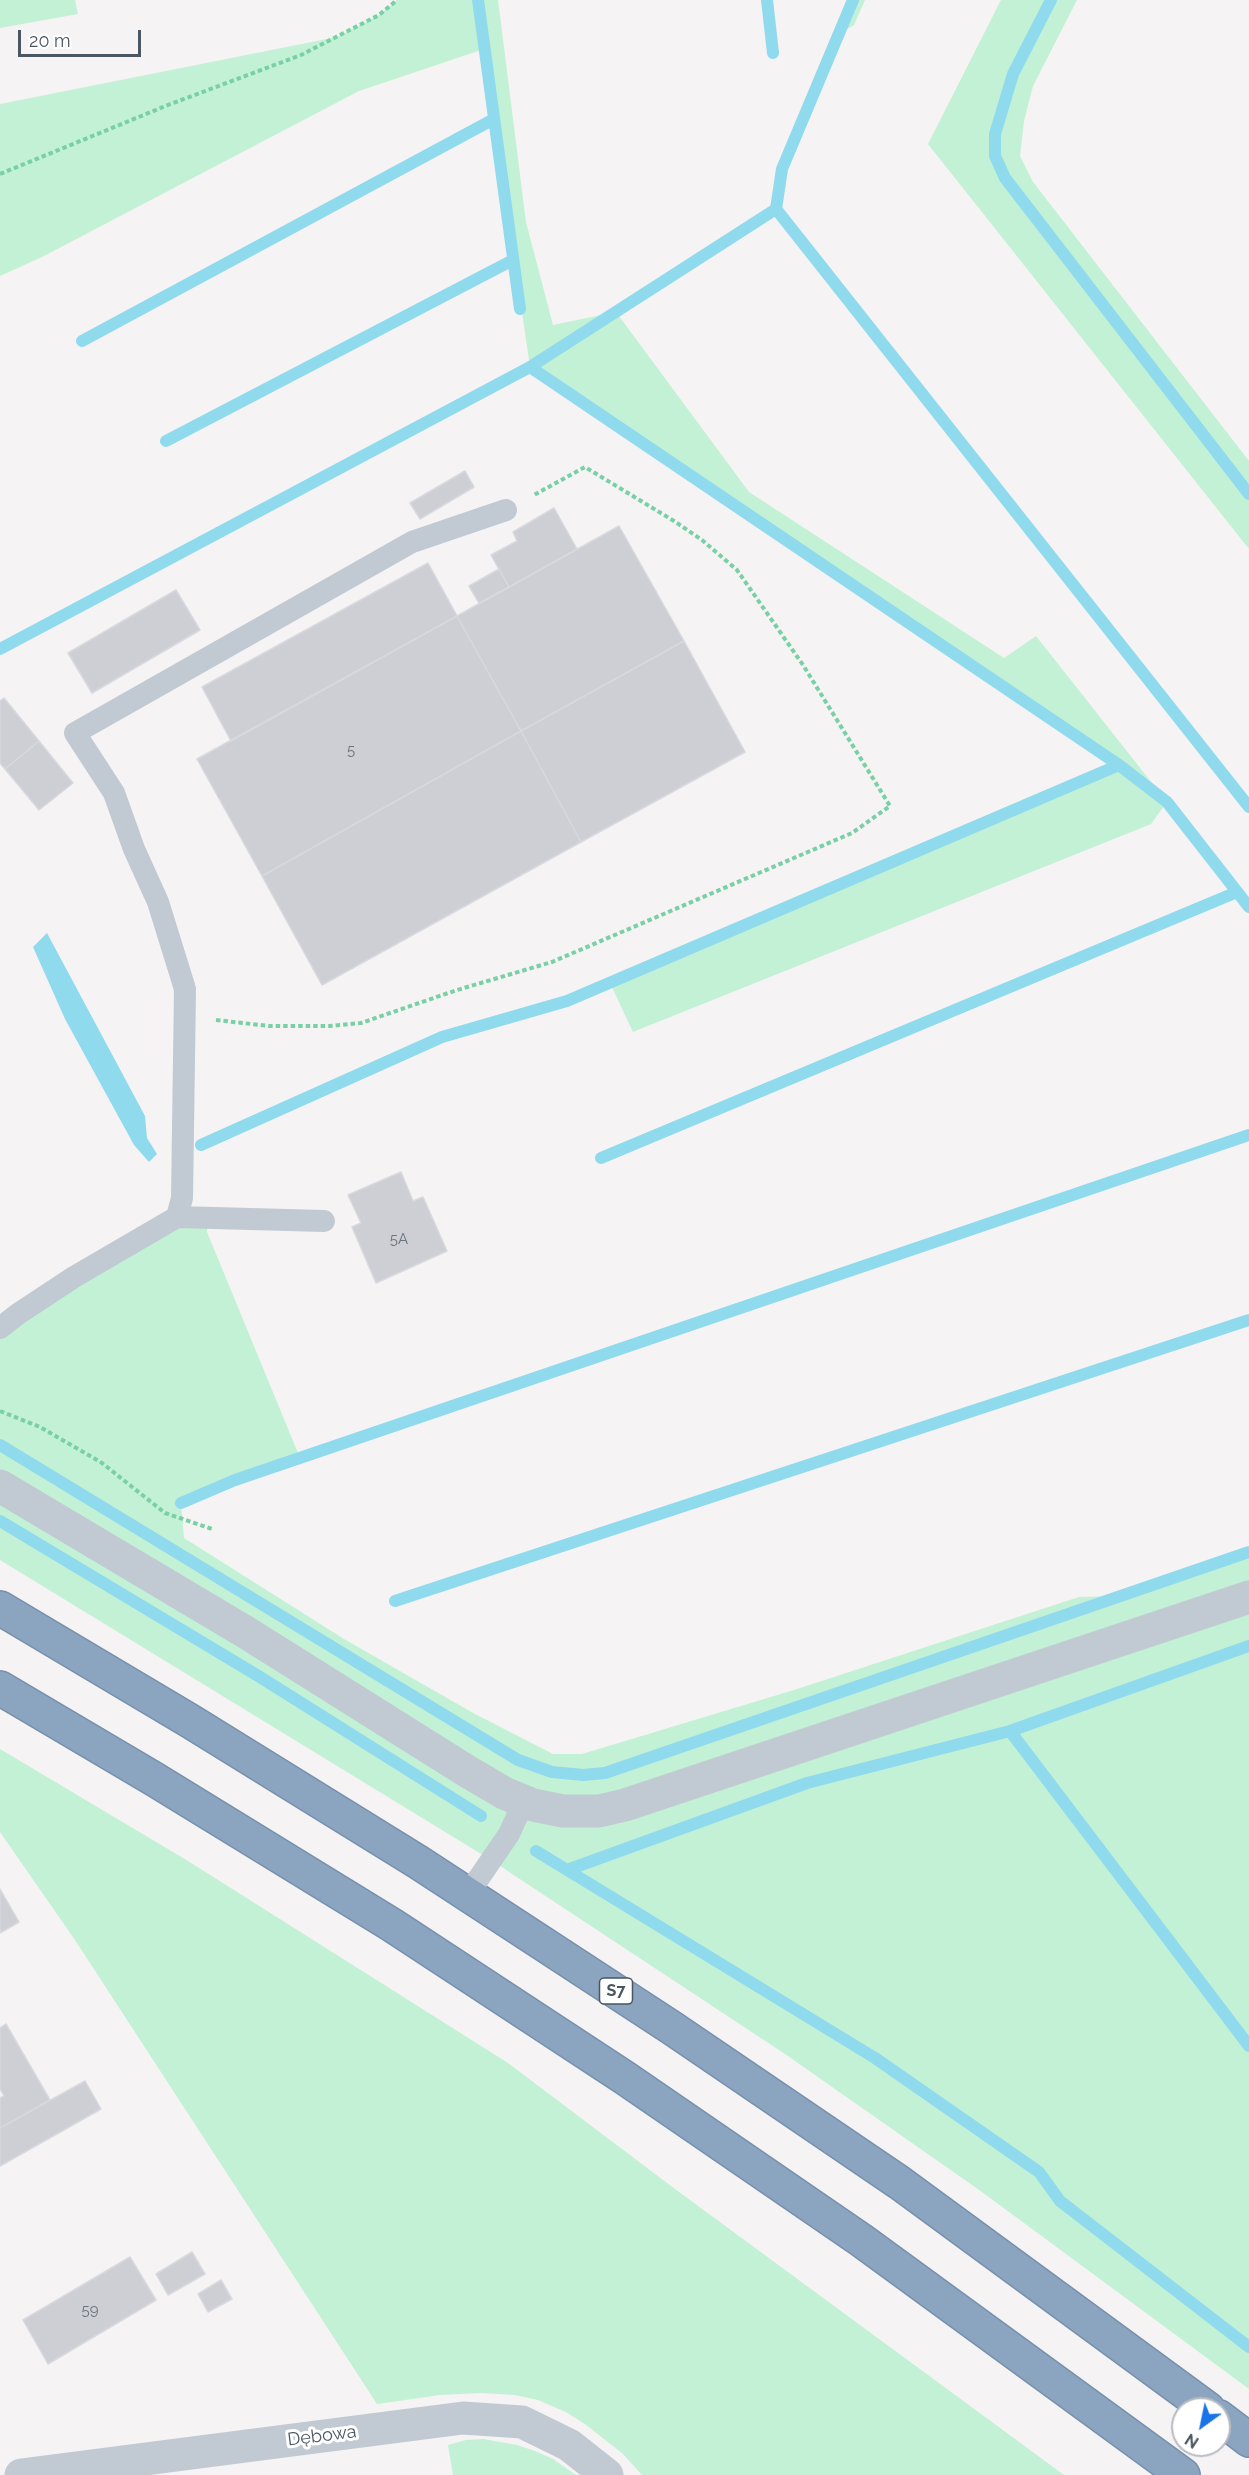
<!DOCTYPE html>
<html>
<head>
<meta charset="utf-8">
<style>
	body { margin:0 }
	#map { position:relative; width:1249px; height:2475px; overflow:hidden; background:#f5f3f3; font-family:Raleway,sans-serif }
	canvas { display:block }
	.north { position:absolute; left:1171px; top:2397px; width:60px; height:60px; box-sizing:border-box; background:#fff; border:2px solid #b7bbc0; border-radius:50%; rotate:213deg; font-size:16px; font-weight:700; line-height:24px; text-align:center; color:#4a5661 }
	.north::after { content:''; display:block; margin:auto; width:21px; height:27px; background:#1a73e8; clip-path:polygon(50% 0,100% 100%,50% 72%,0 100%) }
	.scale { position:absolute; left:18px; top:30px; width:123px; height:27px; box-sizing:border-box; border:3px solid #4a5661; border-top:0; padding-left:8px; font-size:18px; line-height:21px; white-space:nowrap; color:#4a5661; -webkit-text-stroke:4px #fff; paint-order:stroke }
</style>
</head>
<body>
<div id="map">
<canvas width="1249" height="2475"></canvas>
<div class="north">N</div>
<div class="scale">20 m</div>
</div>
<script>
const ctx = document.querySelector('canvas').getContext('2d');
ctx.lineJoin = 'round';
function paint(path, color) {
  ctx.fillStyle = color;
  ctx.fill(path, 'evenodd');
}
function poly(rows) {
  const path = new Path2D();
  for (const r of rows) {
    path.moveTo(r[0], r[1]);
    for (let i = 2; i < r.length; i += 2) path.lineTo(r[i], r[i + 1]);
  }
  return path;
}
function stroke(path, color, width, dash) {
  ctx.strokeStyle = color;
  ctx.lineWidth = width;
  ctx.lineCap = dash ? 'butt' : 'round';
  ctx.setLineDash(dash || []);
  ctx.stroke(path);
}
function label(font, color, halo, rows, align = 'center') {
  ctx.font = font + ' Raleway,sans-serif';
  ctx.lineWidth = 6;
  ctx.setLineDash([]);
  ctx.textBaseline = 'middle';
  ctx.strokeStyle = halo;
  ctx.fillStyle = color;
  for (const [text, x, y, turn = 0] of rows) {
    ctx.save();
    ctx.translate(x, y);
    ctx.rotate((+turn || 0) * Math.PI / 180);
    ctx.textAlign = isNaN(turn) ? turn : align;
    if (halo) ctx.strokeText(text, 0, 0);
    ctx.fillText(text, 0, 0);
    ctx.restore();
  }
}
const green = poly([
	[0,0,75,0,78,14,0,28],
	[397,0,498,0,526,222,553,325,616,312,749,492,1004,658,1036,636,1167,802,1151,824,633,1032,610,983,1119,765,530,367,484,49,359,91,42,257,0,276,0,104,337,37,379,15],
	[853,0,865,0,854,25,839,34],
	[1001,0,1077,0,1033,86,1024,121,1020,156,1033,182,1249,461,1249,549,928,144],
	[176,1217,207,1218,207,1232,300,1458,235,1480,181,1503,184,1538,344,1639,475,1714,553,1754,582,1754,794,1690,1079,1597,1119,1596,1249,1552,1249,2389,982,2192,785,2054,491,1860,0,1560,0,1328],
	[0,1749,188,1861,508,2063,675,2189,1064,2475,642,2475,623,2454,585,2424,566,2412,538,2400,515,2395,481,2393,440,2395,377,2404,75,1940,0,1832],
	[483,2439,517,2445,535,2451,553,2459,576,2475,453,2475,448,2445,466,2440]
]);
const water = poly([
	[47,933,145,1116,147,1138,157,1154,149,1162,134,1145,65,1019,33,947]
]);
const stream = poly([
	[478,0,520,309],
	[767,0,773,53],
	[1051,0,1013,74,995,134,995,156,1005,178,1249,494],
	[776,209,782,169,853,0],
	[82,341,494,119],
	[530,367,1119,765,1167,802,1249,907],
	[166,441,513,260],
	[0,649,530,367,776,209,1249,807],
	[201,1145,442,1037,567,1001,1119,765],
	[601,1158,1237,892],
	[0,1445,518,1760,552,1772,583,1775,605,1773,1249,1552],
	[181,1503,235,1480,1249,1135],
	[0,1521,260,1677,481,1816],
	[395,1601,1249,1320],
	[1010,1731,1249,2046],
	[536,1851,875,2058,1039,2172,1060,2201,1249,2347],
	[567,1870,807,1783,1010,1731,1249,1646]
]);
const building = poly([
	[465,471,474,487,420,519,410,503,465,471],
	[554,508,577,549,509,587,491,555,517,541,513,532,554,508],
	[619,526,684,641,521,731,457,616,619,526],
	[428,563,457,616,231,741,202,687,428,563],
	[499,569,509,587,479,603,469,586,499,569],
	[176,590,200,630,92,693,68,653,176,590],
	[457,616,521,731,262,876,197,759,457,616],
	[684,641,745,752,581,842,521,731,684,641],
	[4,698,39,741,5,769,0,763,0,701,4,698],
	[521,731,581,842,322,985,262,876,521,731],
	[39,741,73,783,39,810,5,769,39,741],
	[401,1172,413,1201,423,1197,447,1251,376,1283,352,1227,361,1223,348,1195,401,1172],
	[0,1889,19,1922,0,1933,0,1889],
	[6,2024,50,2100,0,2128,0,2098,4,2096,0,2089,0,2028,6,2024],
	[85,2081,101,2109,0,2166,0,2128,85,2081],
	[192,2252,205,2274,168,2295,156,2274,192,2252],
	[130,2257,156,2300,48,2364,23,2320,130,2257],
	[221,2280,232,2299,208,2312,198,2294,221,2280]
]);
const path = poly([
	[0,174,168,105,301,55,379,15,397,0],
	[216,1020,269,1026,330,1026,361,1023,457,990,552,962,852,833,890,806,803,665,737,570,702,540,674,521,585,467,534,495],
	[0,1411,40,1427,102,1463,165,1513,212,1529]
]);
const service = poly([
	[177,1217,182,1198,185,989,158,902,134,849,114,793,75,733,412,542,506,510],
	[0,1328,18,1314,74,1277,177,1217,324,1221],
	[468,1894,509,1834,524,1801]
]);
const minor = poly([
	[0,1486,247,1633,465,1770,504,1793,533,1805,563,1811,599,1811,625,1805,1249,1597],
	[21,2475,463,2418,522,2422,569,2445,607,2475]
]);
const motorway = poly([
	[0,1608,190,1721,418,1862,672,2028,900,2183,1208,2409],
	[0,1688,154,1779,392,1925,625,2078,861,2240,1183,2475],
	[1219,2417,1249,2440]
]);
const numberNames = [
	["5",351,750],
	["5A",399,1239],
	["59",90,2310]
];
const shields = [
	[616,1991,33]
];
const shieldNames = [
	["S7",616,1991]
];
const streetNames = [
	["Dębowa",322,2436,-7]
];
paint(green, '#c3f1d5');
paint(water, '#90daee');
stroke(stream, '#90daee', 12);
paint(building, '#cdcfd5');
stroke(building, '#d7d9de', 1.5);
stroke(motorway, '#7690ad', 36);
stroke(path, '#7ad0a6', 4, [4.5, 3]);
stroke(service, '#c1cad2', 22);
stroke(minor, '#c1cad2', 33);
stroke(motorway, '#8ba5c1', 33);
label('15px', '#6b747e', null, numberNames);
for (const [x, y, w] of shields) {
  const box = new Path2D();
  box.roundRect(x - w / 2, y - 13, w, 26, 4.5);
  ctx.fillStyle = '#fff';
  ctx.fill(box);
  stroke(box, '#4a5661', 1.5);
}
label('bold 16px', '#4a5661', null, shieldNames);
label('18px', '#4a5661', '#fff', streetNames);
</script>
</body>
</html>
